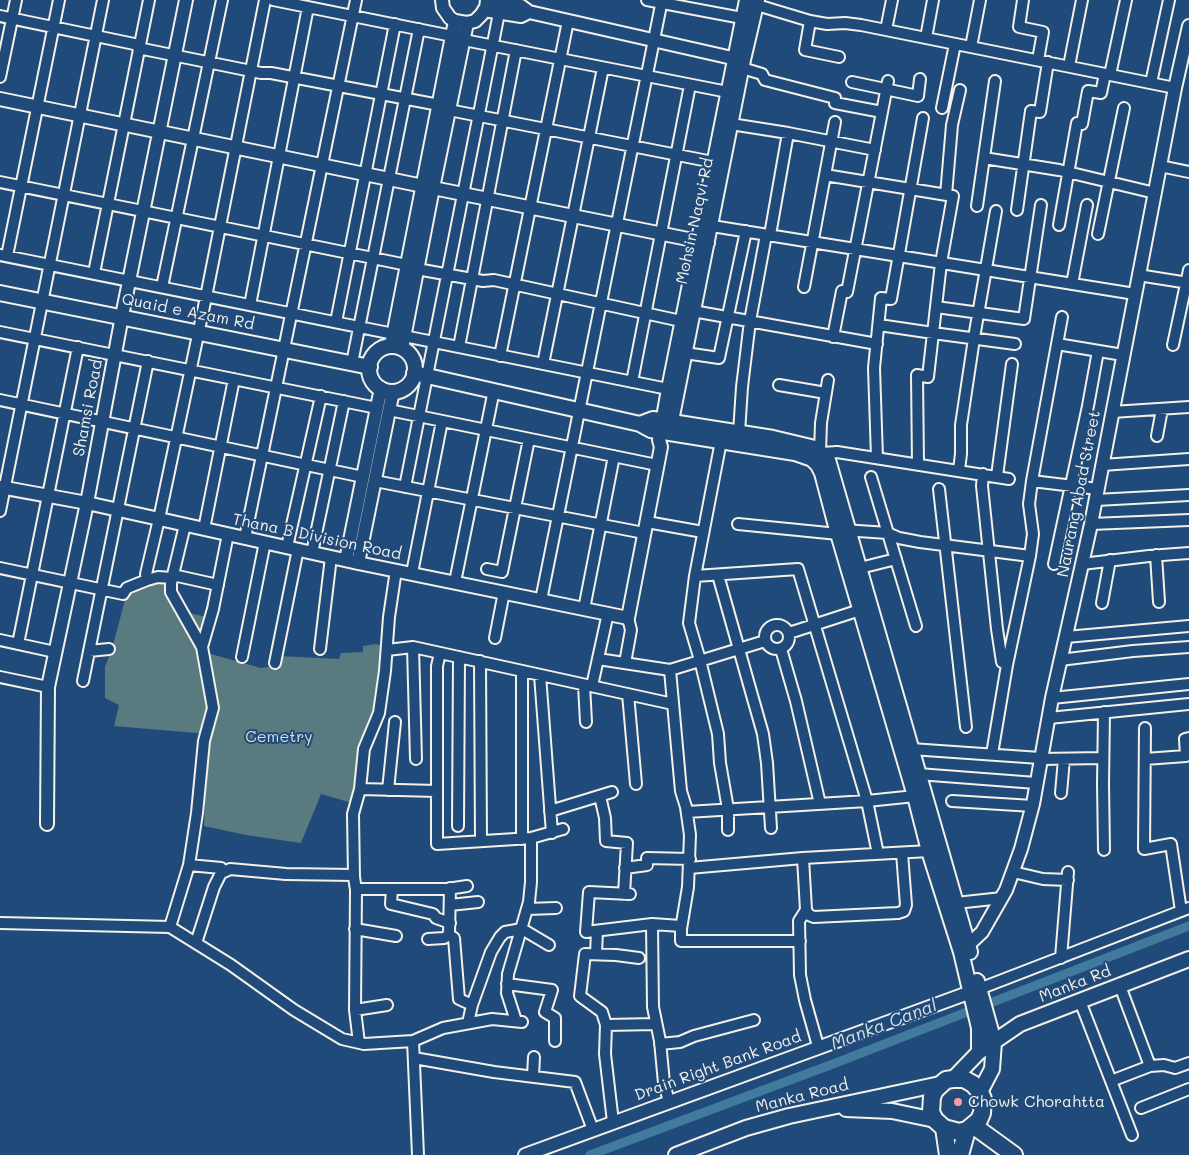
<!DOCTYPE html>
<html>
<head>
<meta charset="utf-8">
<style>
	body { margin:0 }
	canvas { display:block; background:#1f4a7a }
</style>
</head>
<body>
<canvas width="1189" height="1155"></canvas>
<script>
const ctx = document.querySelector('canvas').getContext('2d');
ctx.lineJoin = 'round';
function paint(path, color) {
  ctx.fillStyle = color;
  ctx.fill(path, 'evenodd');
}
function poly(rows) {
  const path = new Path2D();
  for (const r of rows) {
    if (r.length === 3) {
      path.moveTo(r[0] + r[2], r[1]);
      path.arc(r[0], r[1], r[2], 0, 2 * Math.PI);
      continue;
    }
    path.moveTo(r[0], r[1]);
    for (let i = 2; i < r.length; i += 2) path.lineTo(r[i], r[i + 1]);
  }
  return path;
}
function stroke(path, color, width, dash) {
  ctx.strokeStyle = color;
  ctx.lineWidth = width;
  ctx.lineCap = dash ? 'butt' : 'round';
  ctx.setLineDash(dash || []);
  ctx.stroke(path);
}
function label(font, color, halo, rows, align = 'center') {
  ctx.font = font + ' Mali,sans-serif';
  ctx.lineWidth = 4;
  ctx.setLineDash([]);
  ctx.textBaseline = 'middle';
  ctx.strokeStyle = halo;
  ctx.fillStyle = color;
  for (const [text, x, y, turn = 0] of rows) {
    ctx.save();
    ctx.translate(x, y);
    ctx.rotate((+turn || 0) * Math.PI / 180);
    ctx.textAlign = isNaN(turn) ? turn : align;
    if (halo) ctx.strokeText(text, 0, 0);
    ctx.fillText(text, 0, 0);
    ctx.restore();
  }
}
const green = poly([
	[166,582,170,596,179,611,207,617,200,651,261,668,276,666,279,656,339,659,341,653,363,652,363,646,376,644,384,646,376,712,362,748,352,803,321,794,301,843,246,835,204,826,208,734,114,726,119,705,105,698,105,667,112,649,127,592,152,583]
]);
const canal = poly([
	[590,1155,833,1064,1189,926]
]);
const minor = poly([
	[273,0,452,36],
	[647,0,742,18],
	[1023,0,1019,27,1043,32,1038,60],
	[757,5,810,21,827,24,845,23,861,25,1175,88],
	[0,16,139,45],
	[810,21,805,50,839,57],
	[886,30,892,0],
	[926,38,933,0],
	[464,40,728,92],
	[971,47,980,0],
	[138,48,261,73,271,73,439,105],
	[1069,66,1082,0],
	[742,68,762,74,765,80,835,98,835,103,882,112],
	[1110,75,1126,0],
	[0,77,16,0],
	[852,82,918,96,920,79],
	[1151,83,1169,0],
	[942,108,955,44],
	[449,110,713,162],
	[731,124,788,133,875,150],
	[984,158,1059,170,1155,193],
	[1160,166,1189,172],
	[825,175,953,196,941,263,928,377,917,375,918,464],
	[0,182,407,265],
	[946,195,952,125,960,90],
	[977,206,995,81],
	[1017,210,1031,111,1040,112,1048,62],
	[1059,225,1077,123,1082,124,1088,91,1101,93,1105,74],
	[712,226,1135,294],
	[1098,234,1124,108],
	[770,235,788,133],
	[0,255,668,389],
	[7,256,59,0],
	[417,269,483,281,494,280,681,321],
	[94,273,149,0],
	[1138,275,1189,283],
	[1072,284,1087,205],
	[162,287,222,0],
	[804,287,835,122],
	[250,305,308,7],
	[936,307,1024,319,1041,205],
	[693,311,877,344],
	[336,322,395,24],
	[879,325,933,333,1015,344],
	[0,332,377,408],
	[833,337,842,291,847,292,888,81],
	[1057,344,1123,355],
	[1173,345,1189,270],
	[459,347,516,50],
	[685,353,719,358,746,231],
	[500,356,568,21],
	[352,363,419,29],
	[543,364,603,68],
	[632,382,690,85],
	[779,385,826,393],
	[0,400,363,477],
	[389,410,657,465],
	[1112,412,1189,407],
	[739,433,742,387,750,321,766,235],
	[1157,436,1162,409],
	[721,441,695,576,689,623,700,660,718,734,720,763,728,809,728,830],
	[820,452,821,423,828,380],
	[822,453,837,452,1009,479],
	[877,458,874,368,881,298,891,299,923,118],
	[1102,465,1189,459],
	[959,470,961,454,961,425,975,332,996,211],
	[983,474,982,486,997,629,1002,662,1007,665],
	[997,476,1012,364],
	[871,477,916,626],
	[375,481,644,533],
	[1032,481,1098,489],
	[405,487,499,13],
	[939,489,966,727],
	[1096,500,1189,495],
	[0,511,103,0],
	[647,522,703,532],
	[738,524,838,534],
	[1091,524,1189,520],
	[185,525,171,583,171,592,202,647],
	[204,529,234,379],
	[843,530,888,533,899,538,920,542,1030,556],
	[245,538,356,0],
	[287,547,321,396],
	[312,553,344,401],
	[1156,555,1159,602],
	[1054,564,1088,406,1098,351],
	[1082,564,1149,556,1189,553],
	[0,568,123,594,127,588,147,580,158,577,172,578],
	[487,569,502,572,529,439],
	[852,570,896,559],
	[412,573,442,421],
	[173,575,218,585],
	[718,575,763,734,767,763,771,828],
	[695,576,798,569,867,801,878,854],
	[147,580,146,574,159,519,206,297,265,0],
	[455,582,494,390],
	[541,600,662,0],
	[1102,603,1110,560],
	[584,609,614,456],
	[777,637,12],
	[789,633,860,610],
	[1066,637,1189,626],
	[495,638,504,592],
	[0,640,55,652],
	[18,644,78,347],
	[413,647,416,759],
	[320,649,331,557],
	[781,649,796,701,820,804],
	[387,650,413,647,673,704],
	[89,651,109,649],
	[440,653,437,666,437,844,531,838,563,829],
	[242,657,265,542],
	[598,659,670,670,765,641],
	[1060,660,1133,651,1189,647],
	[480,661,481,841],
	[275,663,298,549],
	[625,663,631,630,628,618],
	[670,670,681,791,686,807,690,835,688,887,681,929,681,941,800,941],
	[522,671,522,839],
	[540,675,552,833],
	[0,677,48,687],
	[83,681,148,361],
	[584,685,586,722],
	[592,686,608,613],
	[628,694,636,784],
	[1052,698,1189,684],
	[1049,718,1189,704],
	[1145,728,1144,849,1171,844,1181,911],
	[911,749,1040,758],
	[992,754,1007,665,1030,556,1033,534,1029,504,1032,481,1062,317],
	[1040,759,1103,758],
	[1145,759,1186,756,1185,739,1189,738],
	[918,774,1036,783],
	[360,789,437,791],
	[388,790,395,722],
	[1061,793,1064,759],
	[600,796,605,818,606,841,627,843,624,894],
	[952,801,1033,806],
	[550,811,612,792],
	[687,812,867,801,915,796],
	[458,826,459,657],
	[1104,850,1103,784,1104,712],
	[803,858,806,910,809,915,814,917,898,913,904,911,906,905,902,853],
	[189,865,221,868,224,872],
	[625,868,647,865,647,858,690,859],
	[689,868,803,858,929,851],
	[1013,872,1043,879,1068,880],
	[450,888,449,935,454,938,459,999,472,1005],
	[356,889,447,889,467,886],
	[392,889,391,904,433,914,436,918,450,923],
	[630,894,589,892,586,932,652,924,681,926],
	[956,903,1002,898],
	[450,905,478,902],
	[527,909,556,908],
	[806,910,799,921,800,975,805,1000,818,1046],
	[0,923,170,927,231,965,294,1010,342,1039,364,1044,413,1041,443,1028,492,1019,522,1022],
	[652,924,653,1007,660,1041,664,1083,669,1102],
	[170,927,189,865,197,813,204,741,213,708,202,647,213,609,228,534],
	[355,929,396,936],
	[428,939,444,938,449,935],
	[196,943,214,887,221,873,226,871,230,869,286,874,354,875],
	[596,954,597,931],
	[1061,958,1068,872],
	[507,984,552,990,545,1012,555,1018,555,1041],
	[1120,986,1150,1066],
	[979,989,1189,908],
	[1080,1001,1132,1135],
	[355,1010,387,1005],
	[516,1021,507,993,508,974,529,902,531,882,531,838],
	[468,1023,472,1005,491,952,500,937,505,932,522,929,549,945],
	[606,1025,656,1024],
	[413,1041,418,1155],
	[359,1043,355,1010,356,890,354,877,353,814,360,789,364,749,379,713,385,671,389,617,396,570],
	[660,1044,680,1042,694,1036,754,1020],
	[414,1058,494,1072,575,1082,593,1130],
	[533,1076,534,1057],
	[1111,1081,1150,1066,1164,1065,1175,1068,1189,1063],
	[1141,1108,1189,1089],
	[613,1122,605,1054,606,1025,602,1012,580,996,585,954,616,955,639,958]
]);
const tertiary = poly([
	[442,0,443,8,450,18,455,21,467,23,475,21,481,15,486,8,487,0],
	[488,0,521,6,529,12,741,60],
	[484,10,521,16,529,12],
	[0,99,423,186,708,243],
	[391,346,455,21],
	[402,348,433,188,467,23],
	[670,431,744,60,758,0],
	[0,487,87,503,358,563,628,618,661,447,659,440,668,389,746,0],
	[346,560,381,388],
	[358,563,393,391],
	[47,824,48,687,87,503,122,316,186,0],
	[962,951,982,932,1006,890,1021,849,1033,804,1052,698,1091,524,1175,88,1189,26],
	[525,1155,979,989]
]);
const secondary = poly([
	[0,293,370,367],
	[392,369,23],
	[414,373,640,424,651,430,795,453,812,459,818,465,822,473,837,530,915,796,929,851,961,952,979,1028,979,1052],
	[640,424,653,419,773,438,815,448,828,460,970,952],
	[977,981,994,1042,992,1069,980,1092],
	[953,1079,979,1052,1020,1024,1189,959],
	[846,1109,892,1111,935,1120],
	[676,1155,746,1128,789,1116,940,1084]
]);
const primary = poly([
	[974,1126,1014,1155],
	[944,1128,959,1132,967,1130,979,1120,982,1113,983,1099,980,1092,973,1084,964,1079,953,1079,946,1080,935,1090,932,1097,931,1112,935,1120,944,1128,948,1155],
	[960,1155,967,1130]
]);
const markers = [
	[958,1102,5,"#ff9aa2"]
];
const streetNames = [
	["Mohsin Naqvi Rd",695,221,-78],
	["Quaid e Azam Rd",188,312,11],
	["Shamsi Road",88,408,-79],
	["Naurang Abad Street",1079,494,-79],
	["Thana B Division Road",317,537,12],
	["Manka Rd",1075,984,-21],
	["Drain Right Bank Road",718,1066,-20],
	["Manka Road",802,1096,-14]
];
const parkNames = [
	["Cemetry",279,737]
];
const poiNames = [
	["Chowk Chorahtta",968,1102]
];
const waterNames = [
	["Manka Canal",884,1025,-21]
];
paint(green, '#597a7f');
stroke(canal, '#427a9e', 9);
stroke(minor, '#f4f1e8', 14);
stroke(tertiary, '#f4f1e8', 16);
stroke(secondary, '#f4f1e8', 18);
stroke(primary, '#f4f1e8', 20);
stroke(minor, '#1f4a7a', 10);
stroke(tertiary, '#1f4a7a', 12);
stroke(secondary, '#1f4a7a', 14);
stroke(primary, '#1f4a7a', 16);
for (const [x, y, r, color] of markers) {
  const dot = new Path2D();
  dot.arc(x, y, r, 0, 2 * Math.PI);
  ctx.fillStyle = color;
  ctx.fill(dot);
  stroke(dot, '#1f4a7a', 2);
}
label('16px', '#f4f1e8', '#1f4a7a', streetNames);
label('16px', '#dddfd8', '#1f4a7a', parkNames);
label('16px', '#f4f1e8', '#1f4a7a', poiNames, 'left');
label('italic 18px', '#d9dfdd', '#1f4a7a', waterNames);
</script>
</body>
</html>
